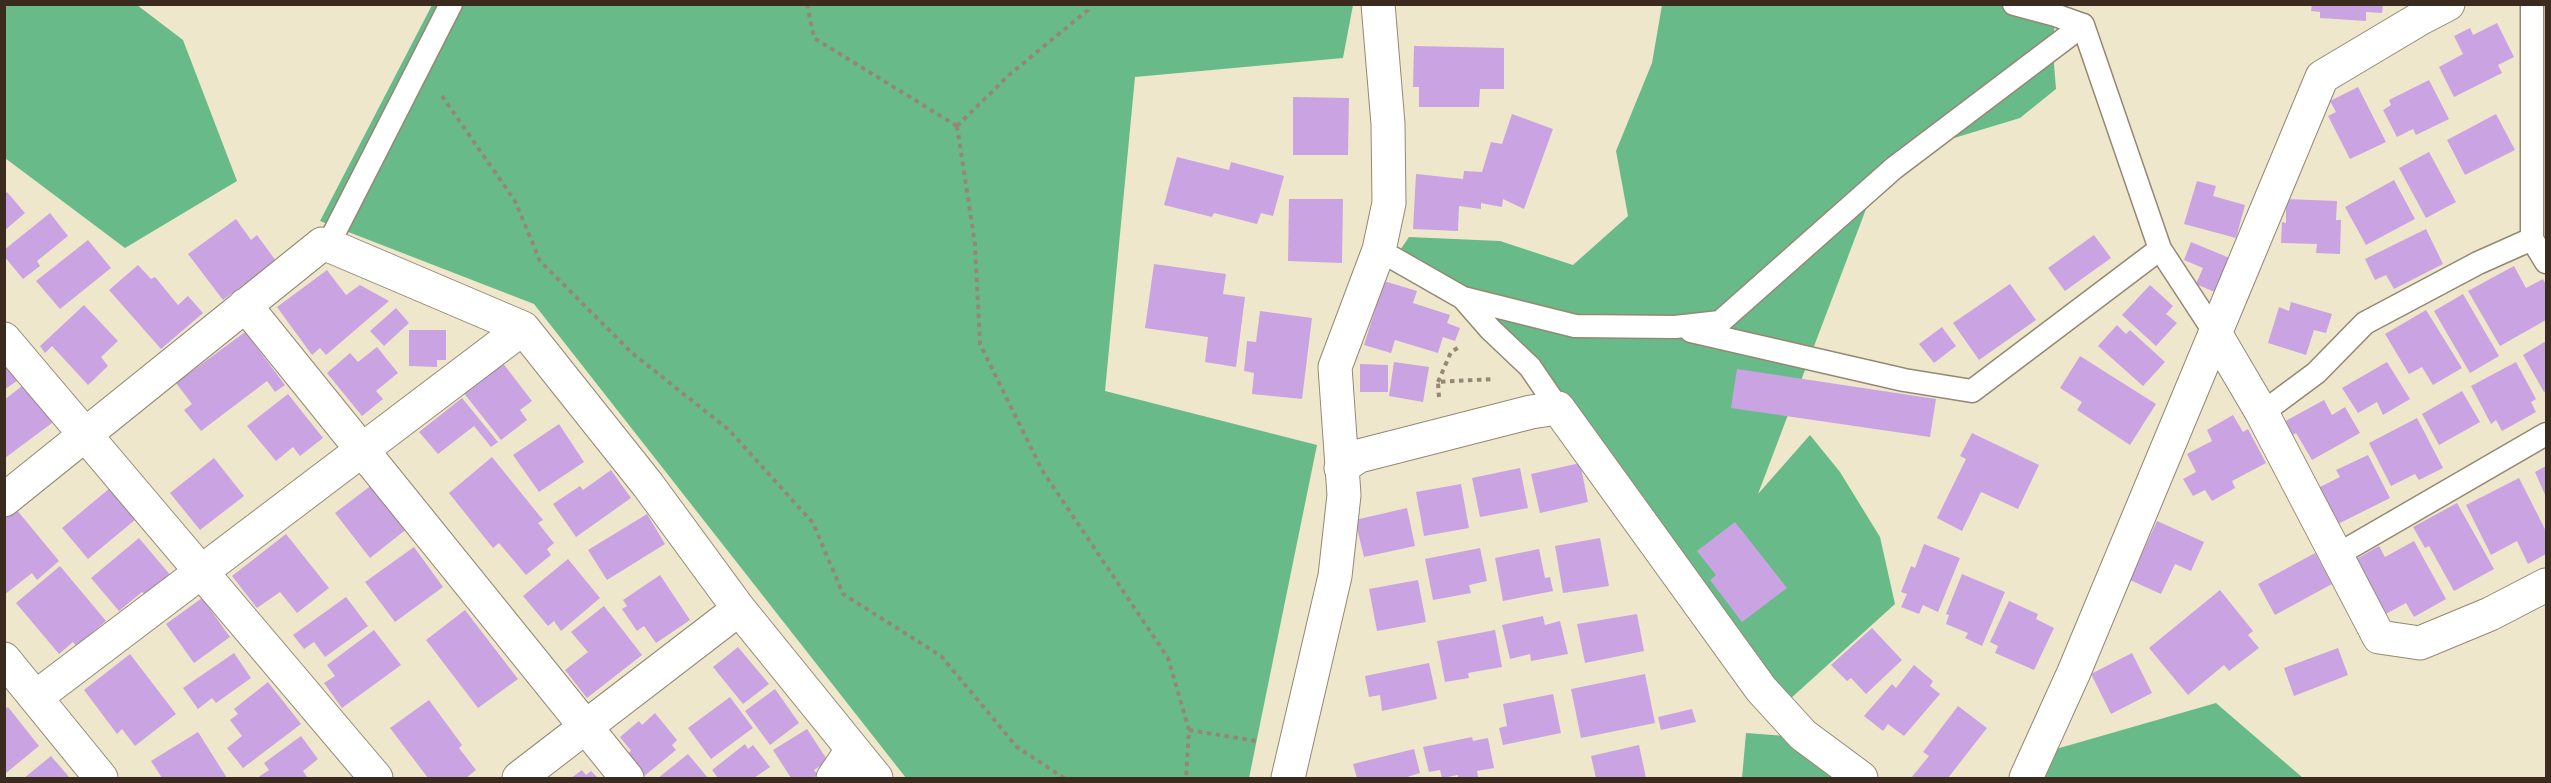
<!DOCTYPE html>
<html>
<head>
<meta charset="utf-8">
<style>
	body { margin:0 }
	#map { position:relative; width:2551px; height:783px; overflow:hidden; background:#eee7cc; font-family:Mynerve,sans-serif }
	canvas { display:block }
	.frame { position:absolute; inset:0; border:6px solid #3b2a1e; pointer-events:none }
</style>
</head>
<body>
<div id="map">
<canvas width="2551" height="783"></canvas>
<div class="frame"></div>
</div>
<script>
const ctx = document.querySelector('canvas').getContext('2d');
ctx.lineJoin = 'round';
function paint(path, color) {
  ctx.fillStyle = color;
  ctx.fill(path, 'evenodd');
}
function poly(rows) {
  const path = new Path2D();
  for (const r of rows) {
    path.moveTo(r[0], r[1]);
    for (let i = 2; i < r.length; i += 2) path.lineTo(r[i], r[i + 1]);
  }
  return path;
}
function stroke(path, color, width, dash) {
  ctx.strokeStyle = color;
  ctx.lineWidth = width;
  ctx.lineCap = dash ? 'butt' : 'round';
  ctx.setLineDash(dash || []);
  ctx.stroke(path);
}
const forest = poly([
	[2014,4,2055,15,2053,52,2056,89,2020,118,1885,159,1758,494,1810,435,1840,472,1880,537,1895,604,1779,709,1463,298,1394,259,1409,237,1500,241,1573,265,1628,216,1616,151,1652,63,1662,5],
	[4,5,137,5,183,40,237,181,125,248,5,158],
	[432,5,1353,5,1343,58,1135,77,1105,391,1317,445,1249,778,906,778,534,304,320,221],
	[2216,703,2303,778,2045,778,2056,749],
	[1746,733,1786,736,1840,778,1742,778]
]);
const building = poly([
	[2312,4,2383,4,2382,13,2366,12,2366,21,2320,18,2320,12,2311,11],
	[2497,23,2514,57,2498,65,2502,73,2454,97,2439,67,2463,54,2454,36,2470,28,2473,35],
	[1414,46,1504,48,1504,89,1480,89,1479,107,1419,107,1419,87,1413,87],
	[2429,80,2449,119,2416,135,2413,129,2397,137,2383,110,2391,105,2389,100],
	[2358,87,2386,142,2350,159,2328,116,2336,112,2330,101],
	[1293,97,1349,98,1348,155,1293,155],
	[1512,114,1553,129,1524,209,1503,199,1502,207,1481,203,1481,209,1459,206,1458,231,1413,229,1416,174,1463,179,1464,171,1482,172,1491,142,1502,144],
	[2496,114,2515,150,2465,175,2447,140],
	[2429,152,2456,202,2426,218,2399,168],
	[1177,157,1229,170,1231,162,1284,176,1273,216,1261,213,1257,224,1214,213,1212,217,1164,205],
	[2394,180,2415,219,2366,245,2345,207],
	[2197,181,2216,186,2213,196,2245,205,2236,238,2184,224],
	[7,192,25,213,4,231,4,195],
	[1289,199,1343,199,1342,263,1288,261],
	[2286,199,2337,201,2336,220,2341,220,2340,254,2316,253,2317,244,2281,243,2282,222,2286,223],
	[50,213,68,236,37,261,40,266,23,279,4,256,4,250],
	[236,219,251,240,257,235,276,261,223,300,188,254],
	[2426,229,2443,264,2394,289,2386,275,2375,280,2365,259],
	[2094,235,2111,258,2065,291,2048,268],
	[88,240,111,268,60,309,36,281],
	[2191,242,2232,259,2217,293,2196,284,2203,268,2184,260],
	[1154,264,1226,274,1223,294,1245,297,1236,367,1205,362,1208,337,1145,328],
	[138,265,151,279,155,277,178,305,188,296,203,313,161,349,109,290],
	[2514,266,2526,288,2543,279,2546,285,2546,320,2500,346,2468,291],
	[327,270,346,295,360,285,389,301,326,355,320,348,312,355,277,307],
	[1384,281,1417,291,1413,303,1450,315,1447,323,1460,328,1455,341,1443,337,1438,353,1395,340,1391,353,1364,345],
	[2010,284,2036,320,1979,360,1953,323],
	[2150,285,2173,306,2166,314,2177,323,2156,346,2122,315],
	[2463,294,2499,356,2470,373,2434,311],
	[2291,302,2332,314,2326,333,2314,330,2306,355,2268,343,2279,307,2289,311],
	[84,305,118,341,101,357,108,366,88,385,52,346,45,353,40,346],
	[396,308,409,323,384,346,370,331],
	[2426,310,2462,368,2433,385,2422,367,2409,374,2385,334],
	[1260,311,1312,318,1302,399,1252,394,1254,373,1244,371,1247,341,1256,342],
	[2117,325,2126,334,2130,330,2165,362,2143,386,2098,346],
	[1942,327,1956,346,1934,363,1919,344],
	[409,330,446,330,446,360,437,360,437,367,409,366],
	[245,332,285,385,275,392,267,381,201,431,184,410,192,404,176,383],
	[2546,341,2546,391,2544,392,2523,355],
	[377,347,398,373,376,391,383,399,362,416,327,373,350,353,358,362],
	[2080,356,2156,404,2130,445,2077,410,2082,402,2060,388],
	[4,362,18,380,4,390],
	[502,362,532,401,520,410,527,420,501,440,463,392],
	[1394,362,1429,367,1423,402,1389,396],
	[2387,362,2410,399,2383,415,2377,402,2358,413,2342,388],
	[2516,362,2536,399,2531,402,2536,412,2502,431,2496,420,2491,424,2471,386],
	[1360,364,1388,365,1388,392,1360,392],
	[1737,369,1936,399,1930,437,1731,408],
	[26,383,56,420,5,458,4,400],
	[2462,391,2480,422,2439,445,2422,414],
	[288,394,323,438,300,456,293,447,276,461,247,426],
	[462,398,498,442,491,447,474,426,438,454,419,432],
	[2324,400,2332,415,2345,407,2360,433,2312,460,2296,433,2288,438,2280,424],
	[2233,415,2243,432,2248,429,2266,463,2232,481,2235,488,2212,501,2205,490,2193,496,2183,479,2196,472,2187,454,2212,441,2207,430],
	[2417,418,2443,468,2419,480,2415,474,2391,486,2369,443],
	[559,424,584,462,539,492,513,455],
	[1972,433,2039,465,2018,509,1981,492,1962,531,1937,518,1966,459,1960,456],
	[2368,455,2390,498,2336,525,2318,488,2340,477,2336,470],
	[492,457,543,520,538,523,554,543,547,549,551,555,526,575,499,543,493,548,449,493],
	[214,458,244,496,200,530,170,493],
	[1580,463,1588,502,1540,513,1531,474],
	[2546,466,2546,497,2535,472],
	[1520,468,1528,508,1480,517,1472,478],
	[611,470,631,498,576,537,553,504,580,486,583,490],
	[2519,478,2546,531,2546,554,2528,564,2517,541,2491,555,2466,505],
	[373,484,408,528,370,558,335,513],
	[1461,484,1469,528,1424,536,1416,492],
	[110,488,136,519,88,559,62,528],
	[2457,503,2494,569,2454,591,2429,546,2425,548,2413,527],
	[1407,508,1415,546,1364,557,1355,520],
	[16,509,59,561,37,580,32,573,4,595,4,518],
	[647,514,665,544,607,580,588,550],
	[2157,521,2204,542,2191,571,2175,564,2161,594,2130,580],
	[1735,522,1787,588,1742,622,1710,580,1716,575,1697,551],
	[286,534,329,588,297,613,280,592,257,608,232,576],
	[139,538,171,576,147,596,142,592,119,611,91,578],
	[1600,538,1609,586,1563,593,1555,546],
	[2414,541,2446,599,2414,617,2406,603,2384,615,2353,561,2379,546,2385,557],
	[1924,544,1960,558,1938,612,1923,605,1919,614,1901,607,1907,594,1901,592,1911,566,1915,568],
	[414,547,443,587,395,622,365,582],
	[1480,548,1487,581,1469,585,1471,593,1433,600,1425,559],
	[1539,549,1545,578,1550,577,1553,591,1503,601,1495,558],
	[2315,553,2332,584,2275,615,2258,584],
	[568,559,600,598,561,631,554,621,548,626,523,596],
	[60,566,106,621,76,646,73,642,59,654,16,603],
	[1962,574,2005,592,1982,646,1965,638,1968,633,1946,624,1949,615,1946,614],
	[660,575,690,620,656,643,644,626,637,631,622,609,627,606,623,600],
	[1418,580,1426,622,1377,631,1369,589],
	[2220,590,2253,631,2248,635,2259,648,2229,671,2224,665,2188,695,2149,648],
	[346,597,368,626,325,657,314,642,304,649,293,635],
	[202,598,230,637,194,663,166,624],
	[2009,601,2038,614,2036,619,2054,628,2034,670,1995,653,1998,646,1990,642],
	[604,606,642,655,587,698,565,670,588,652,571,632],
	[465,610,518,679,478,708,426,640],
	[1637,614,1644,651,1585,663,1577,624],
	[1543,616,1545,625,1560,621,1568,654,1531,661,1530,654,1510,659,1502,625],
	[1872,628,1902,660,1866,694,1851,678,1847,681,1831,665],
	[374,630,401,665,342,708,324,683,335,676,327,665],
	[1495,630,1502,667,1468,673,1469,678,1445,682,1437,641],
	[738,647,769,684,743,704,713,667],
	[2338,648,2348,675,2294,696,2284,668],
	[234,653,251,678,216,703,212,698,198,709,183,688],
	[2132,653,2152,693,2111,714,2091,674],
	[130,654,176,714,135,746,122,729,117,734,84,690],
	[1429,663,1437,699,1382,711,1380,695,1369,697,1365,676],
	[1914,665,1933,681,1930,686,1940,694,1904,736,1888,724,1883,731,1864,716,1892,684,1896,688],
	[1645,674,1655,723,1581,738,1571,689],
	[268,682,301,724,243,768,227,748,242,736,230,720,238,714,234,709],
	[775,689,799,723,770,745,745,711],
	[1553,694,1561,733,1503,745,1499,728,1507,726,1503,704],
	[730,697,753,728,711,759,688,728],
	[429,700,462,745,459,748,476,770,466,778,428,778,390,728],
	[1958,706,1987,728,1948,778,1911,778,1929,756,1923,752],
	[8,707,39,746,6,773,4,710],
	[1692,709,1696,722,1661,730,1658,717],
	[655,713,677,740,672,745,676,750,643,777,625,756,631,751,620,737,639,721,642,725],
	[807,729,828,761,814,770,818,775,812,778,791,778,773,750],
	[198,732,227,778,162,778,151,761],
	[301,736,318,759,303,771,307,777,257,778,269,770,264,763],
	[1472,737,1473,741,1488,738,1494,768,1477,771,1478,777,1470,778,1458,778,1458,775,1442,778,1440,770,1429,772,1423,747],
	[745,744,748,749,753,745,770,767,754,778,718,778,712,770],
	[1639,745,1646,778,1596,778,1591,756],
	[1414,749,1420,773,1404,778,1357,778,1353,764],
	[688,754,708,778,658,778],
	[51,756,70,778,24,778],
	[582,770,586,775,591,771,598,778,571,778]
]);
const path = poly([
	[807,4,814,38,957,126],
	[442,96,515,201,540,261,632,353,729,430,813,523,843,594,941,656,1017,747,1064,778],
	[957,126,975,244,980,344,1042,470,1168,658,1189,730,1186,778],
	[957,126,1009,75,1088,10,1090,4],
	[1438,382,1451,352,1461,346],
	[1439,397,1438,382,1493,379],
	[1189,730,1256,741]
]);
const lane = poly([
	[2014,4,2055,15,2083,25,2160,249,2215,333],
	[2532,4,2532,239,2546,262],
	[328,245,451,4],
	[1379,250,1463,298,1490,329,1530,367,1558,408],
	[1463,298,1575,326,1675,327,1720,322,1894,168,2083,25],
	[1691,331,1904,380,1972,391,2160,249],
	[2262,413,2316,373,2365,323,2478,263,2532,239],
	[2337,555,2546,434]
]);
const street = poly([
	[245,305,627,778],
	[2215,333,2262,413,2379,637,2420,643,2490,614,2546,585],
	[4,339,376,778],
	[1341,468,1359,456,1531,412,1558,408,1761,689,1803,735,1861,778],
	[4,500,322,244,328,245,523,328,648,485,739,609,876,778],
	[4,659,101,778],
	[36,697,523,328],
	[519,778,739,609],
	[833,778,852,750],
	[1288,778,1335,576,1344,495,1335,367,1379,250,1389,203,1388,124,1378,4],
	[2026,778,2074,672,2322,77,2421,18,2448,4]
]);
paint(forest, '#68bb88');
paint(building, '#caa4e2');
stroke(lane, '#948875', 25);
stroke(street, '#948875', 35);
stroke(path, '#948875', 4, [4.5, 4.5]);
stroke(lane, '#fff', 22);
stroke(street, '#fff', 33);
</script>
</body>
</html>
